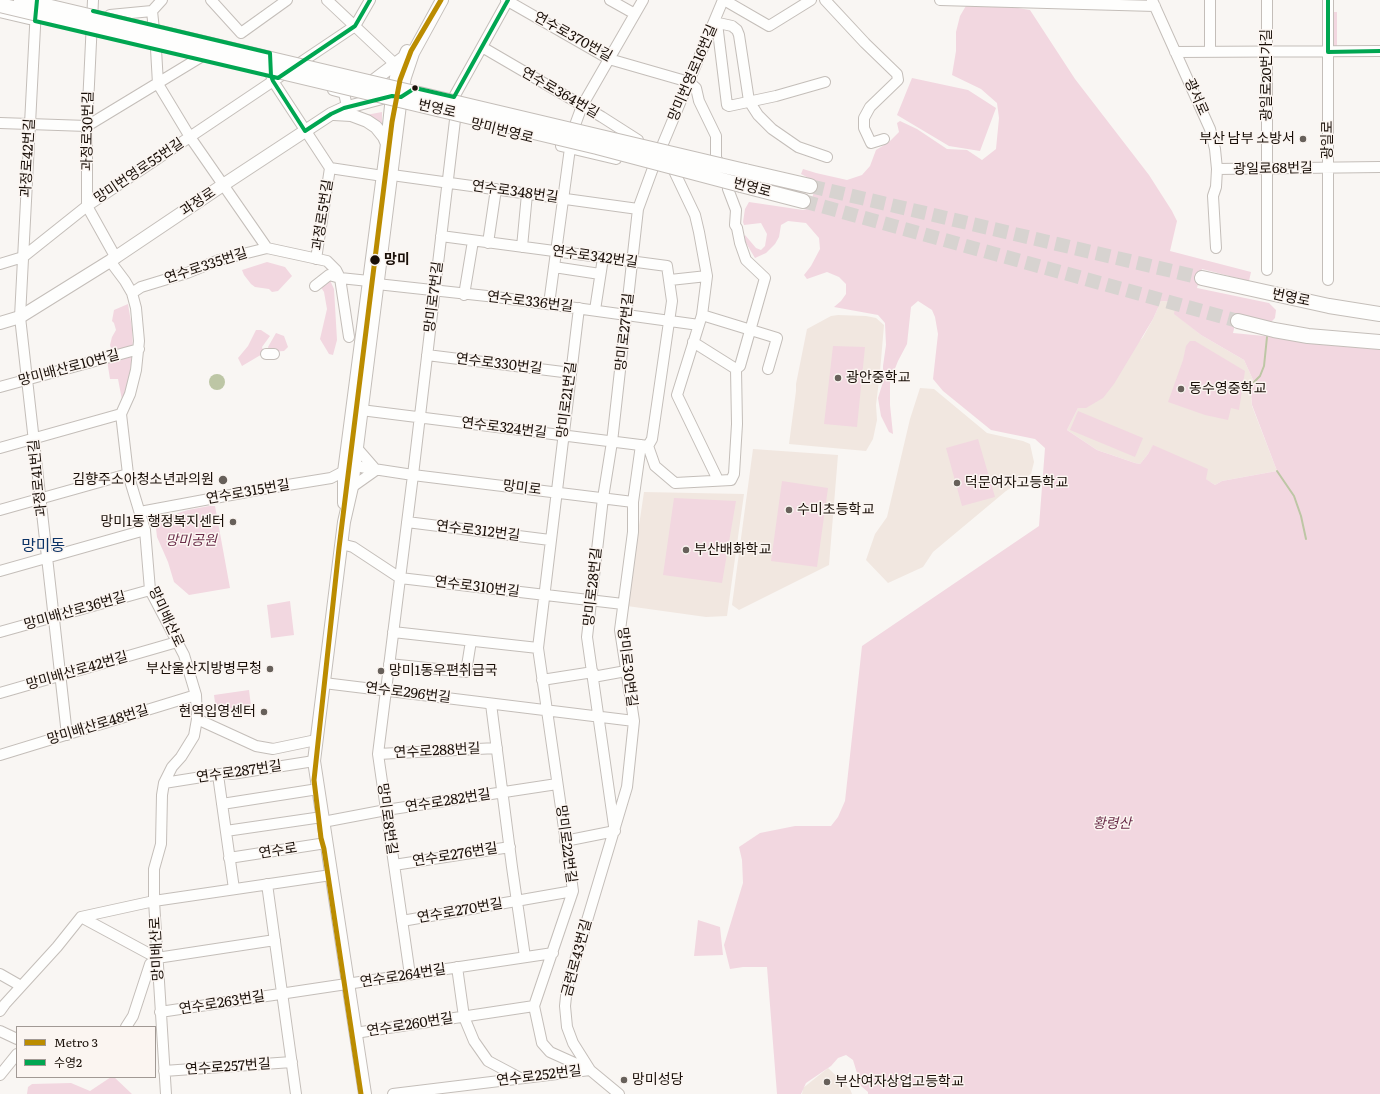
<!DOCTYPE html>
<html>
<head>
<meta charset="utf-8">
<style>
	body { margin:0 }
	#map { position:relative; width:1380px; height:1094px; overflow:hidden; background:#f9f6f3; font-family:Literata,"Noto Sans KR",serif }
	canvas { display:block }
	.legend { position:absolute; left:16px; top:1026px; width:140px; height:52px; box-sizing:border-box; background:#fbf5f1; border:1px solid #a19994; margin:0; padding:5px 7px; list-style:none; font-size:12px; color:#190f08 }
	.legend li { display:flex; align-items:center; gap:8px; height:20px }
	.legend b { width:20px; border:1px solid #a19994 }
</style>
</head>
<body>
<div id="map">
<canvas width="1380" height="1094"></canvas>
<ul class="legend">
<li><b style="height:5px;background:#bb8c00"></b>Metro 3</li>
<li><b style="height:5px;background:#00a651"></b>수영2</li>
</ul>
</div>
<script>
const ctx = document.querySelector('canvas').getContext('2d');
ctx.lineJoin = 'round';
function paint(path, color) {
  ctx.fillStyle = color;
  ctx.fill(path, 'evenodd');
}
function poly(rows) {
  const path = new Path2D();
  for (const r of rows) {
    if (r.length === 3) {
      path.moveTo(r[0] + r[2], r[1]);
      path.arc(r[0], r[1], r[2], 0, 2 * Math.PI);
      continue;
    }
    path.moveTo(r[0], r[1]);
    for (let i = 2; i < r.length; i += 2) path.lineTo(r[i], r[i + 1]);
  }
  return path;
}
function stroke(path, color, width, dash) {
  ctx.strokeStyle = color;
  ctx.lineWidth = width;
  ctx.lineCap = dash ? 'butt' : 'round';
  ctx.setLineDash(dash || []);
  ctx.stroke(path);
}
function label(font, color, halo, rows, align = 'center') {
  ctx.font = font + ' Literata,"Noto Sans KR",serif';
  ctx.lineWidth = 3;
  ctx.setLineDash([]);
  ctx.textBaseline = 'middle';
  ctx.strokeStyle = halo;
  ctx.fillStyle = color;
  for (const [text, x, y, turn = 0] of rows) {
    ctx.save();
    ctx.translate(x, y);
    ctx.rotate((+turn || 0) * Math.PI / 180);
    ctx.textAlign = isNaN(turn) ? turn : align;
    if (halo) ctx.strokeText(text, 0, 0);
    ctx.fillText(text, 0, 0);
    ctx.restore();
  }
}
const built = poly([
	[1161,301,1176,302,1175,314,1201,335,1244,360,1254,382,1251,394,1252,406,1277,471,1222,481,1215,485,1153,446,1148,454,1140,464,1135,463,1097,450,1067,430,1078,408,1143,337,1153,319],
	[838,315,866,316,876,318,884,325,880,372,876,405,877,420,873,439,866,451,789,444,796,391,796,384,807,329,831,316],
	[920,388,934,389,987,433,1023,441,1030,444,1034,462,1031,474,1006,491,933,552,923,567,888,583,866,560,875,534,887,517,910,419],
	[753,449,838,455,829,565,739,610,732,605],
	[644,492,744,494,727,616,706,617,627,606],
	[828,1068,850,1089,852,1094,802,1094,803,1088]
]);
const green = poly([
	[967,4,1012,7,1030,10,1075,79,1149,175,1172,211,1177,221,1170,251,1251,272,1249,281,1202,269,1197,288,1269,303,1276,310,1275,318,1270,323,1237,316,1233,333,1380,347,1380,1094,868,1094,868,1092,861,1086,853,1060,846,1055,838,1058,831,1066,806,1083,801,1094,777,1094,767,967,743,967,730,969,724,945,743,883,742,860,739,847,760,833,795,826,831,826,838,817,845,801,862,646,1039,526,1045,448,1035,439,991,430,943,391,933,379,938,334,935,317,932,310,918,301,911,307,907,344,898,361,890,381,890,405,893,434,889,432,881,416,878,398,883,382,883,366,886,345,885,323,878,315,834,307,841,301,846,294,846,284,839,277,827,272,807,279,804,275,811,266,820,249,819,238,806,223,788,221,781,225,779,237,775,244,766,253,755,258,743,238,745,235,756,248,761,250,765,246,767,234,761,223,744,225,743,222,745,209,749,202,803,210,810,208,816,182,801,174,803,169,816,173,847,180,862,175,870,166,876,150,889,142,899,132,897,123,900,121,917,129,947,149,967,150,982,160,996,149,999,118,997,103,981,89,952,75,956,51,956,32,960,16],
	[1161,301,1176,302,1174,314,1201,335,1244,360,1254,382,1251,394,1252,405,1277,471,1222,481,1215,485,1206,479,1208,469,1153,445,1148,454,1140,464,1135,463,1097,450,1067,430,1078,408,1086,408,1103,398,1114,384,1153,319],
	[1328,12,1337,12,1337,46,1328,45],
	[912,78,968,90,996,108,980,151,949,146,897,115],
	[382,112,382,125,381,126,366,115],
	[267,262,285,267,292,276,278,291,272,292,269,289,255,287,251,284,244,275,242,270],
	[329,278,334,289,337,340,333,355,329,354,320,339,327,309,324,292,320,286],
	[128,304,132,328,133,348,115,353,112,351,110,345,112,337,116,330,114,323,112,321,114,310],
	[256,330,261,330,270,336,262,347,264,353,242,366,238,358,248,346],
	[276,333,284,336,288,347,284,351,269,352,268,347],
	[1190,341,1195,341,1245,371,1239,410,1231,408,1228,420,1205,415,1168,402,1183,360,1186,346],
	[833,346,865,347,857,427,824,424],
	[132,356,129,382,122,400,118,379,110,379,107,360],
	[1078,411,1143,438,1135,457,1070,430],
	[978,439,995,497,962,506,946,448],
	[782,481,828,488,817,567,771,561],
	[674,498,736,501,722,583,663,575],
	[209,506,215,506,230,588,189,595,174,582,168,562,157,537,155,520,188,510],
	[290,601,294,635,271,638,267,605],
	[249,690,251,706,216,710,214,695],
	[698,920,720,927,723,955,694,956],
	[111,1077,114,1077,132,1094,27,1094,28,1087,32,1084,71,1083,90,1091]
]);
const water = poly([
	[217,382,8]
]);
const stream = poly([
	[1254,382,1260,376,1264,366,1267,337],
	[1277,471,1294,496,1301,516,1306,539]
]);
const highwayTunnel = poly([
	[810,186,1202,278],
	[803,201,1238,321]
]);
const minor = poly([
	[93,0,87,126,87,206,116,258],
	[162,0,152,11,156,49,158,84,190,137,267,248],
	[211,0,241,33],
	[327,0,395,64],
	[506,0,609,59,689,82,696,88,699,101,716,136,716,158,719,163,718,169],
	[610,0,635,14],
	[724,0,769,26,811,0],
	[825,0,865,43,897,74,898,80,870,107,864,118,864,128,871,143,884,139],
	[940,0,1155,6],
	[1152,0,1210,129,1215,149,1217,169,1216,187,1213,196,1216,248],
	[1210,0,1210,52],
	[1267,0,1267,270],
	[36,8,20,317,67,735],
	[0,12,29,19],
	[110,15,152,11],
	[714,22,732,26,737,30,739,35,749,101,758,115,772,129,798,147,827,157],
	[717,23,727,105,729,106,776,96,825,82],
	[241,33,287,0],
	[482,47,602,117,638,140],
	[1175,52,1380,51],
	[271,75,273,81,330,168,316,259],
	[333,90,344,93,346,102],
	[450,107,454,97,508,0],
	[0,123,87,126,209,52],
	[575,125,582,106,643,0],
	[561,146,616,159],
	[662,146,723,0],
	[330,168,383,176],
	[1217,169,1380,167],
	[675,173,695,215,699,232,707,276,702,315,677,395,718,480],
	[392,175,638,209],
	[728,189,736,210,735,225,737,228,740,243,746,260,765,278,740,366,736,369],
	[441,236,667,266,672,301,652,439,648,446,655,466,675,483,731,480,734,474,737,424,736,369,693,342],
	[488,243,496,189],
	[522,247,527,194],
	[110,261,125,281,132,293,136,308,139,341,136,370,130,394,121,414,128,474,145,530,150,590,184,655,196,695,197,719,194,736,181,757,172,767,164,783,162,795,161,844,154,869,154,901,166,1094],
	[0,264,23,257,87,206,355,26,370,0],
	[554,267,600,274],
	[670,280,707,276],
	[1328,280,1328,0],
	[377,284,496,297,699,325],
	[315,286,329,275,340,278,349,337],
	[132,293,141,287,187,273,219,260,267,248,327,261,336,270,340,278,369,281],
	[464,295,473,241],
	[549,304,570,148],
	[579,308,538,648,573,891,534,1006,542,1043,550,1052,590,1070],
	[595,310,603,258],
	[702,315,777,338,768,369],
	[266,354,274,354],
	[427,355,571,373],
	[0,387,139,349],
	[361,410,648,446],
	[0,448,121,414],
	[352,487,376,470,356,447],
	[0,510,128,474],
	[140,512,263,489,331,478,354,466,413,475,633,502],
	[407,522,550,540],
	[341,544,353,547,400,578,623,604],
	[0,571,145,530],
	[0,632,150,590],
	[393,632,538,648],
	[389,664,466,672,471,641],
	[593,677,626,671],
	[542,680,593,672],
	[324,683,634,721],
	[0,693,177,642],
	[491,704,512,867,525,957],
	[197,719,256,746,273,749,316,740],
	[378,754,497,748],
	[0,755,196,695],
	[218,775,234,889],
	[164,783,227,773,232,774,314,761],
	[222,804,318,789],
	[323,822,386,810,557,784],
	[614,826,587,637,603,498,612,442,638,209,653,168],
	[226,831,322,817],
	[565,841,615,831],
	[229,858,326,843],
	[394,865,510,847],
	[267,884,296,1094],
	[81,917,154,901,331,875],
	[81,917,157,958,275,940],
	[402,921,573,891],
	[457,967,464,1017,474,1041,488,1061,520,1078],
	[0,974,21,986],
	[410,975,378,754,413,475,455,120],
	[0,1011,5,1004,57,947,81,917],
	[160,1012,553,953],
	[126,1027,133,1016,150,964,157,958],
	[0,1031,17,1039],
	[355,1033,534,1006],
	[164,1071,292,1062],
	[0,1075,17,1054],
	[393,1094,590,1070],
	[619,1094,590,1070,573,1043,567,1027,565,1006,567,987,571,974,627,787,634,721,620,630,633,532,633,502,641,445]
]);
const major = poly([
	[365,87,403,58],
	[334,114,351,115,367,121,376,127,384,137,387,144],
	[0,323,20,317,110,261,223,185,331,114,344,108,386,97],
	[344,503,344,472,387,144,392,96,397,73,407,51],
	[365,1094,314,761,344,522,352,487,401,97,405,77,413,53,442,0]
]);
const highway = poly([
	[745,171,810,186],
	[741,185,803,201],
	[1202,278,1329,306,1380,314],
	[1238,321,1274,330,1308,336,1380,342]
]);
const highwayBridge = poly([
	[21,0,745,171],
	[0,5,597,147,741,185]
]);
const bus1 = poly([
	[37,0,35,21,278,78,355,26,370,0],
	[1328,0,1328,52,1380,51],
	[93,11,270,53,271,76,273,81,305,131,331,114,344,108,392,96,401,97,415,88,454,97,508,0]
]);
const metro1 = poly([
	[361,1094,324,849,321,838,314,780,339,548,392,122,400,80,411,51,441,0]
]);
const markers = [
	[415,88,3.5,"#190f08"],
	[1303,139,4,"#67605a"],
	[375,260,5.5,"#190f08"],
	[838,378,4,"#67605a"],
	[1181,389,4,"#67605a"],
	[223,480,5,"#67605a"],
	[957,483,4,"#67605a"],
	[789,510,4,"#67605a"],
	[233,522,4,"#67605a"],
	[686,550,4,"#67605a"],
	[270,669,4,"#67605a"],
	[381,671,4,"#67605a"],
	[264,712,4,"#67605a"],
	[624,1080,4,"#67605a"],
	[827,1082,4,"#67605a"]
];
const streetNames = [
	["연수로370번길",573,37,29],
	["망미번영로16번길",693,73,-67],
	["광일로20번가길",1267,75,-90],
	["연수로364번길",560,93,30],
	["광서로",1196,97,66],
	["번영로",437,109,13],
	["과정로30번길",88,131,-89],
	["망미번영로",502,131,14],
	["광일로",1328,140,-90],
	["과정로42번길",28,158,-87],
	["광일로68번길",1273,169,-1],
	["망미번영로55번길",139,171,-34],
	["번영로",752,188,15],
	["연수로348번길",515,192,8],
	["과정로",198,202,-34],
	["과정로5번길",323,215,-81],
	["연수로342번길",595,257,8],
	["연수로335번길",206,266,-18],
	["망미로7번길",434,297,-83],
	["번영로",1291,298,12],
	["연수로336번길",530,302,7],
	["망미로27번길",625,332,-84],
	["연수로330번길",499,364,7],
	["망미배산로10번길",69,368,-15],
	["망미로21번길",567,400,-83],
	["연수로324번길",504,428,7],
	["과정로41번길",38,478,-96],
	["망미로",522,488,7],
	["연수로315번길",248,492,-10],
	["연수로312번길",478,531,7],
	["연수로310번길",477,587,7],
	["망미로28번길",593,587,-84],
	["망미배산로36번길",75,611,-16],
	["망미배산로",166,617,65],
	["망미로30번길",627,667,83],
	["망미배산로42번길",77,671,-16],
	["연수로296번길",408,693,7],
	["망미배산로48번길",98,725,-17],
	["연수로288번길",437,751,-3],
	["연수로287번길",239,772,-8],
	["연수로282번길",448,801,-9],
	["망미로8번길",387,819,82],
	["망미로22번길",566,844,82],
	["연수로",278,851,-9],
	["연수로276번길",455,855,-9],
	["연수로270번길",460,911,-10],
	["망미배산로",157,949,-93],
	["금련로43번길",577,958,-75],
	["연수로264번길",403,976,-9],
	["연수로263번길",222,1003,-9],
	["연수로260번길",410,1025,-9],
	["연수로257번길",228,1067,-4],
	["연수로252번길",539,1076,-7]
];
const poiNames = [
	["부산 남부 소방서",1295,139,"right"],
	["광안중학교",846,378],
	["동수영중학교",1189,389],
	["김향주소아청소년과의원",214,480,"right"],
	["덕문여자고등학교",965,483],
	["수미초등학교",797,510],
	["망미1동 행정복지센터",225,522,"right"],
	["부산배화학교",694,550],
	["부산울산지방병무청",262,669,"right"],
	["망미1동우편취급국",389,671],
	["현역입영센터",256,712,"right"],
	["망미성당",632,1080],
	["부산여자상업고등학교",835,1082]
];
const stopNames = [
	["망미",384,260]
];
const parkNames = [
	["망미공원",191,541],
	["황령산",1112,824]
];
const quarterNames = [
	["망미동",43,546]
];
paint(built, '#f1e7e0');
paint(green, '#f2d7e0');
paint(water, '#bdc6a5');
stroke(stream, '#bdc6a5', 2);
stroke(highwayTunnel, '#d7d3d0', 14, [14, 7]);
stroke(minor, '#c4beb9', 12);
stroke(major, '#c4beb9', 14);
stroke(highway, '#c4beb9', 16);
stroke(minor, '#fefefd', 10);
stroke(major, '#fefefd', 12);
stroke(highway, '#fefefd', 14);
stroke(highwayBridge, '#c4beb9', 16, []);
stroke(highwayBridge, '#fefefd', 14);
stroke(bus1, '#00a651', 4);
stroke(metro1, '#bb8c00', 5);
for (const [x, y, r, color] of markers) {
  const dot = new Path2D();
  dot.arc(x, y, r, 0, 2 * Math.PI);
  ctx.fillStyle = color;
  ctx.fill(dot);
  stroke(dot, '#fbf5f1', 1.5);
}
label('14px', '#190f08', '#fbf5f1', streetNames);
label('14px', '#190f08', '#fbf5f1', poiNames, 'left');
label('bold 14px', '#190f08', '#fbf5f1', stopNames, 'left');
label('italic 14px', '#692b48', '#fbf5f1', parkNames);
label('16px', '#0b3366', '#fbf5f1', quarterNames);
</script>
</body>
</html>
